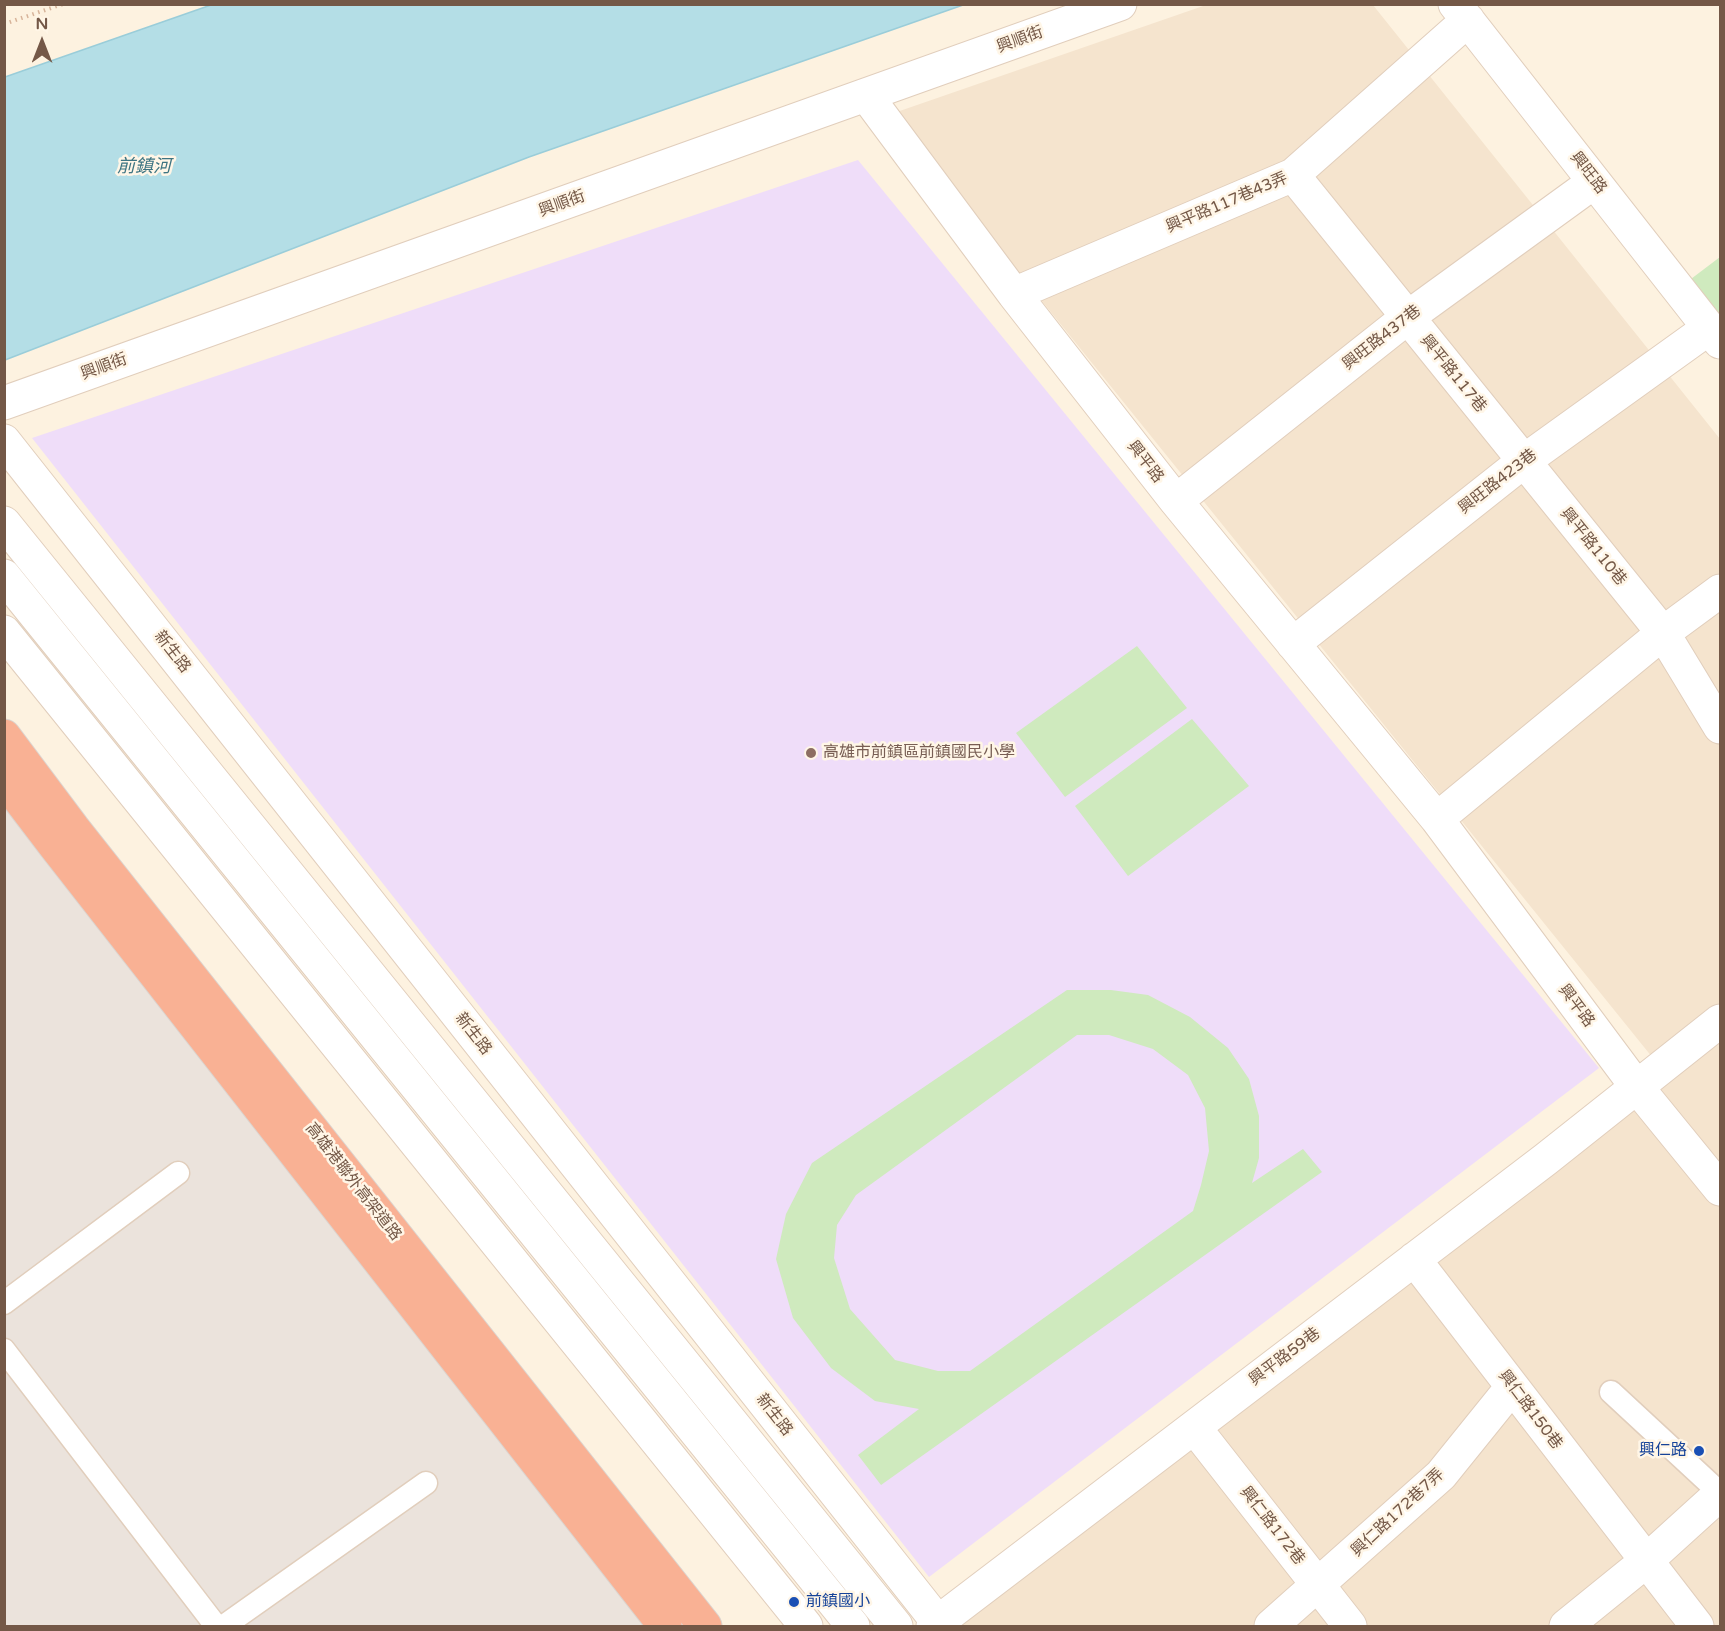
<!DOCTYPE html>
<html>
<head>
<meta charset="utf-8">
<style>
	body { margin:0 }
	#map { position:relative; width:1725px; height:1631px; overflow:hidden; background:#fdf2e0; font-family:"Varela Round",sans-serif }
	canvas { display:block }
	.frame { position:absolute; inset:0; border:6px solid #745847; pointer-events:none }
	.north { position:absolute; left:12px; top:12px; width:60px; height:60px; -webkit-text-stroke:4px #fff6e7; paint-order:stroke; rotate:0deg; font-size:16px; font-weight:700; line-height:24px; text-align:center; color:#745847 }
	.north::after { content:''; display:block; margin:auto; width:21px; height:27px; background:#745847; clip-path:polygon(50% 0,100% 100%,50% 72%,0 100%) }
</style>
</head>
<body>
<div id="map">
<canvas width="1725" height="1631"></canvas>
<div class="frame"></div>
<div class="north">N</div>
</div>
<script>
const ctx = document.querySelector('canvas').getContext('2d');
ctx.lineJoin = 'round';
function paint(path, color) {
  ctx.fillStyle = color;
  ctx.fill(path, 'evenodd');
}
function poly(rows) {
  const path = new Path2D();
  for (const r of rows) {
    path.moveTo(r[0], r[1]);
    for (let i = 2; i < r.length; i += 2) path.lineTo(r[i], r[i + 1]);
  }
  return path;
}
function stroke(path, color, width, dash) {
  ctx.strokeStyle = color;
  ctx.lineWidth = width;
  ctx.lineCap = dash ? 'butt' : 'round';
  ctx.setLineDash(dash || []);
  ctx.stroke(path);
}
function label(font, color, halo, rows, align = 'center') {
  ctx.font = font + ' "Varela Round","Noto Sans TC",sans-serif';
  ctx.lineWidth = 5;
  ctx.setLineDash([]);
  ctx.textBaseline = 'middle';
  ctx.strokeStyle = halo;
  ctx.fillStyle = color;
  for (const [text, x, y, turn = 0] of rows) {
    ctx.save();
    ctx.translate(x, y);
    ctx.rotate((+turn || 0) * Math.PI / 180);
    ctx.textAlign = isNaN(turn) ? turn : align;
    if (halo) ctx.strokeText(text, 0, 0);
    ctx.fillText(text, 0, 0);
    ctx.restore();
  }
}
const residential = poly([
	[1206,5,1373,5,1720,439,1720,1626,947,1626,1669,1078,891,114]
]);
const industrial = poly([
	[5,791,676,1626,5,1626]
]);
const education = poly([
	[858,160,1599,1068,929,1577,32,438]
]);
const green = poly([
	[1720,257,1720,330,1683,285],
	[1137,646,1187,708,1065,797,1016,733],
	[1192,719,1249,786,1128,876,1075,806],
	[1067,990,1111,990,1148,995,1190,1017,1228,1048,1249,1079,1259,1116,1259,1158,1252,1183,1303,1149,1322,1172,881,1485,858,1455,919,1409,875,1401,831,1368,793,1318,776,1259,786,1214,812,1163],
	[1077,1035,1109,1035,1153,1049,1188,1075,1205,1108,1209,1151,1201,1185,1193,1211,970,1371,938,1371,895,1360,850,1309,834,1258,837,1225,856,1195]
]);
const water = poly([
	[211,5,212,4,963,5,529,157,5,360,5,77,211,5]
]);
const path = poly([
	[4,24,63,4]
]);
const service = poly([
	[4,1303,178,1173],
	[4,1350,216,1626],
	[1611,1392,1720,1493],
	[224,1626,426,1483]
]);
const minor = poly([
	[1455,4,1720,342],
	[866,95,1014,294,1176,501,1437,819,1636,1086,1720,1189],
	[1293,175,1663,633,1720,727],
	[1014,294,1293,175,1468,20],
	[4,403,1120,4],
	[1176,501,1408,317,1594,182],
	[1293,644,1524,461,1709,328],
	[1437,819,1663,633,1720,591],
	[1414,1259,1697,1626],
	[1194,1427,1350,1626],
	[933,1626,1546,1159,1720,1021],
	[1271,1626,1441,1475,1512,1387],
	[1566,1626,1645,1562,1720,1494]
]);
const tertiary = poly([
	[4,441,941,1626],
	[4,523,896,1626],
	[4,576,853,1626],
	[4,632,806,1626]
]);
const motorway = poly([
	[4,736,73,828,705,1626],
	[4,779,55,846,665,1626]
]);
const markers = [
	[811,753,6,"#8d6e63"],
	[1699,1451,6,"#1a4fb4"],
	[794,1602,6,"#1a4fb4"]
];
const streetNames = [
	["興順街",1020,40,-20],
	["興旺路",1588,173,52],
	["興平路117巷43弄",1227,203,-23],
	["興順街",562,204,-20],
	["興旺路437巷",1382,338,-38],
	["興順街",104,367,-20],
	["興平路117巷",1453,374,51],
	["興平路",1145,462,52],
	["興旺路423巷",1498,482,-38],
	["興平路110巷",1593,547,51],
	["新生路",172,652,52],
	["興平路",1576,1006,53],
	["新生路",473,1034,52],
	["高雄港聯外高架道路",353,1182,52],
	["興平路59巷",1285,1357,-37],
	["興仁路150巷",1530,1410,53],
	["新生路",774,1415,52],
	["興仁路172巷7弄",1398,1513,-43],
	["興仁路172巷",1272,1526,52]
];
const educationNames = [
	["高雄市前鎮區前鎮國民小學",823,753]
];
const transitNames = [
	["興仁路",1687,1451],
	["前鎮國小",806,1602,"left"]
];
const waterNames = [
	["前鎮河",144,167]
];
paint(residential, '#f5e4ce');
paint(industrial, '#ebe3dc');
paint(education, '#efddf9');
paint(green, '#cfeabe');
paint(water, '#b4dee6');
stroke(water, '#9acdd9', 1.5);
stroke(service, '#e1cebc', 25);
stroke(minor, '#e1cebc', 35);
stroke(tertiary, '#e1cebc', 35);
stroke(motorway, '#dbd4cf', 35);
stroke(path, '#d7b49a', 4, [1.5, 4.5]);
stroke(service, '#fff', 22);
stroke(minor, '#fff', 33);
stroke(tertiary, '#fff', 33);
stroke(motorway, '#f9b194', 33);
for (const [x, y, r, color] of markers) {
  const dot = new Path2D();
  dot.arc(x, y, r, 0, 2 * Math.PI);
  ctx.fillStyle = color;
  ctx.fill(dot);
  stroke(dot, '#fff6e7', 2);
}
label('16px', '#745847', '#fff6e7', streetNames);
label('16px', '#785e54', '#fff6e7', educationNames, 'left');
label('16px', '#164399', '#fff6e7', transitNames, 'right');
label('italic 18px', '#3d7482', '#fff6e7', waterNames);
</script>
</body>
</html>
